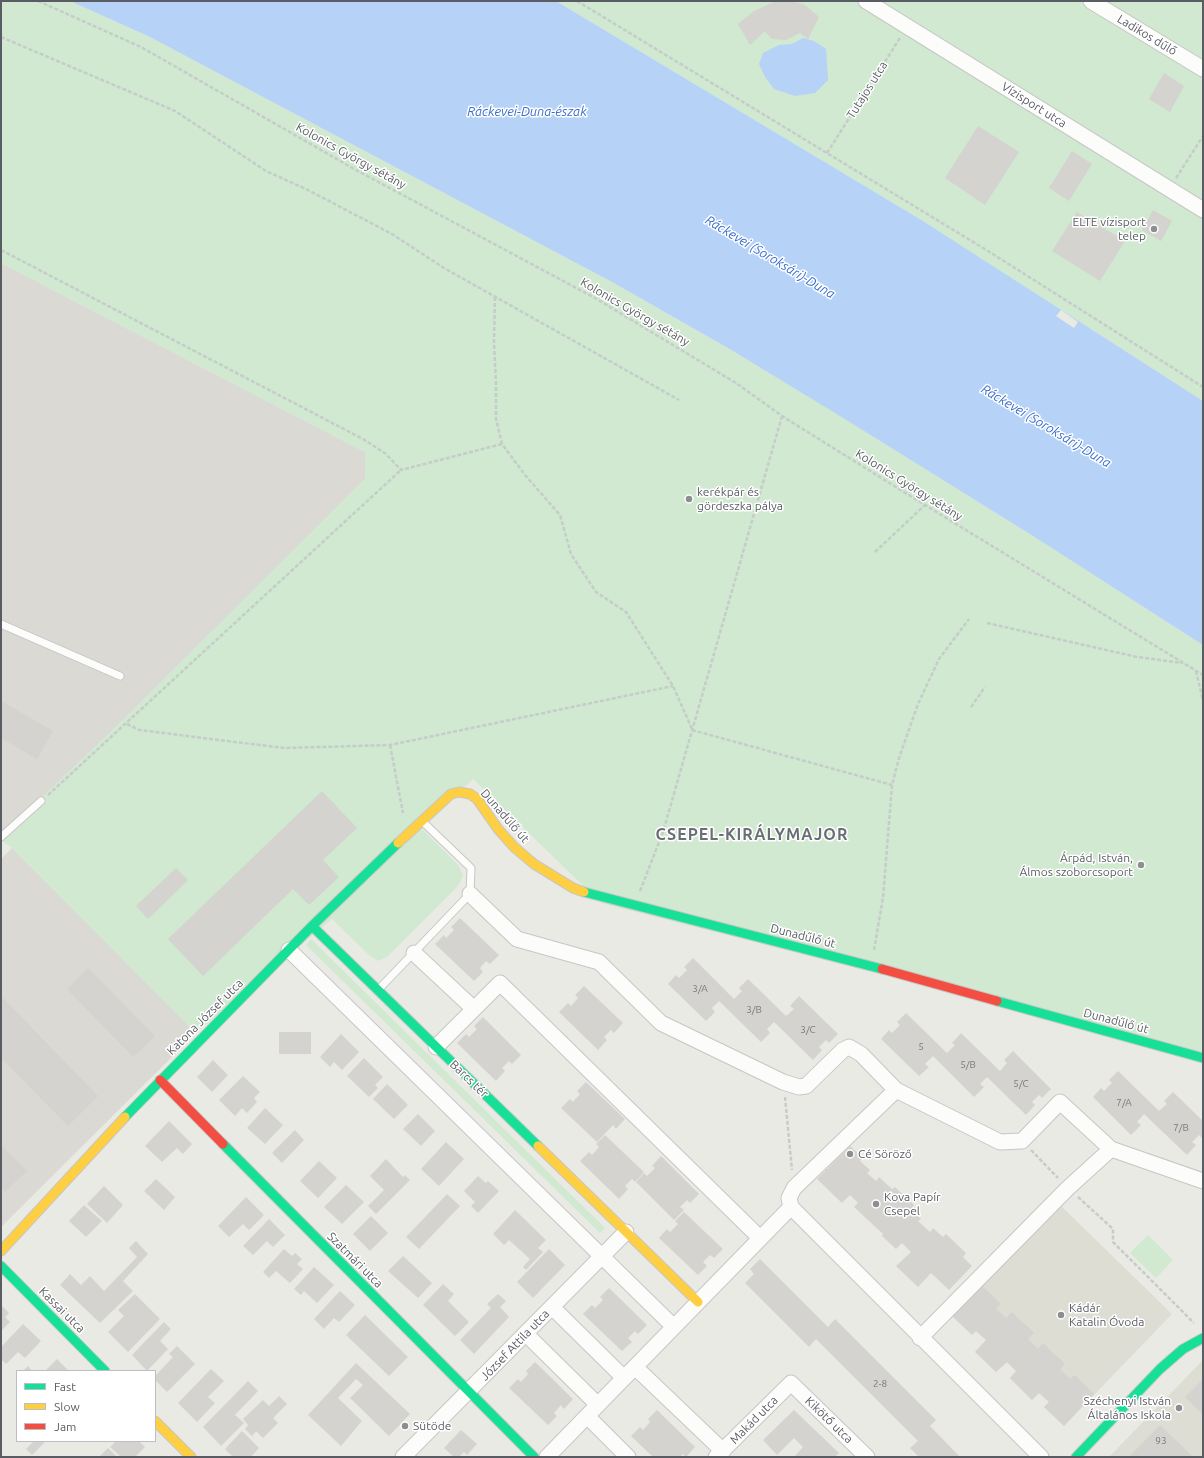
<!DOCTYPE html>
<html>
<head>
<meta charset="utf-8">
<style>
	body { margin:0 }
	#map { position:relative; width:1204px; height:1458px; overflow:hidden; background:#eaeae4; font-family:Ubuntu,sans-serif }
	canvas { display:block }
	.frame { position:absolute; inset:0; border:2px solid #595c63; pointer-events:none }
	.legend { position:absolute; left:16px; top:1370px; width:140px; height:72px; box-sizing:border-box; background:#fff; border:1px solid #bdbec1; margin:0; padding:5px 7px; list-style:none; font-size:12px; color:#595c63 }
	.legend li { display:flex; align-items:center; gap:8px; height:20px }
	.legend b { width:20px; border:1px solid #bdbec1 }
</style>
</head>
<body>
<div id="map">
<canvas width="1204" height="1458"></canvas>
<div class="frame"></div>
<ul class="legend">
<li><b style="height:5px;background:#16e098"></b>Fast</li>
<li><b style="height:5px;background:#ffcf43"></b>Slow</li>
<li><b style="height:5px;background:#f24e42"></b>Jam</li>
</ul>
</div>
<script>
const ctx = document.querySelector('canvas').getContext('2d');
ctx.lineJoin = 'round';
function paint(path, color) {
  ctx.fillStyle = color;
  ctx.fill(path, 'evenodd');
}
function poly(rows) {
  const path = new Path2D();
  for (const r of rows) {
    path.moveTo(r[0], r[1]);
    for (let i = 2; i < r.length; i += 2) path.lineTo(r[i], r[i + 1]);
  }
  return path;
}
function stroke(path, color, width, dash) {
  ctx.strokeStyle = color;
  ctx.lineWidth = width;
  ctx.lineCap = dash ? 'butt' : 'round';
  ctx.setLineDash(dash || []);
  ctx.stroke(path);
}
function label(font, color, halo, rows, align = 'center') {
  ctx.font = font + ' Ubuntu,sans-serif';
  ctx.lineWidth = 3;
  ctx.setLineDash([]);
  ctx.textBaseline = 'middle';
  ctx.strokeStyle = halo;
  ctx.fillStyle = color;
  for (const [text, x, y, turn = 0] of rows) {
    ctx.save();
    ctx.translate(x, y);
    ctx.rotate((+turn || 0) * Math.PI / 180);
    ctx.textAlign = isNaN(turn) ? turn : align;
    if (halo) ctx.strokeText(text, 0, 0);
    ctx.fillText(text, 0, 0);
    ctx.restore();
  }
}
const industrial = poly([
	[1,263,365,452,365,479,124,719,1,837],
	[12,848,196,1033,1,1227,1,859]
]);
const education = poly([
	[1059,1204,1172,1314,1064,1426,1044,1407,1049,1402,1039,1393,1032,1400,1010,1378,1016,1371,1007,1362,996,1372,975,1352,986,1340,976,1331,972,1335,951,1315],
	[1203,1360,1203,1457,1109,1457]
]);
const green = poly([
	[1,1,70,1,150,37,612,282,728,348,848,421,1033,536,1203,645,1203,1056,601,903,473,779,421,828,458,865,463,875,459,885,387,957,378,961,369,955,332,919,196,1033,12,848,1,840,1,837,124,719,365,479,365,452,1,263],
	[556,1,1203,1,1203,401,923,221],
	[311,939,605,1228,600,1233,306,945],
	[1148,1235,1173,1260,1156,1278,1130,1253]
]);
const water = poly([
	[70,1,556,1,923,221,1203,401,1203,645,1033,536,848,421,728,348,612,282,150,37],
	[803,38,814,41,826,49,828,80,815,93,795,96,774,89,765,77,759,64,763,53,779,45,792,44]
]);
const pier = poly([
	[1061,310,1078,322,1074,328,1056,316]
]);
const building = poly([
	[776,1,792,1,805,5,819,17,808,39,800,33,786,40,772,39,765,31,750,45,738,24,754,11],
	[1164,73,1184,86,1170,112,1149,99],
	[978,126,1019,152,985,205,945,178],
	[1072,151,1092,164,1069,201,1049,188],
	[1153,210,1172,221,1161,241,1142,230],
	[1077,212,1125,241,1100,281,1052,251],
	[1,701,53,731,37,759,1,738],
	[322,791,357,828,323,860,339,877,309,905,293,889,203,976,168,939],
	[176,868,188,880,148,919,136,906],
	[460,918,499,955,490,964,486,961,480,968,483,972,474,981,435,944,444,935,446,938,454,930,451,927],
	[693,958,734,999,742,991,739,988,748,979,786,1016,794,1009,790,1006,799,996,838,1034,829,1043,826,1040,819,1047,822,1050,813,1060,774,1022,767,1029,770,1033,761,1042,719,1001,712,1008,715,1012,706,1021,668,984,676,975,679,978,687,970,684,967],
	[88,968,155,1036,133,1057,67,989],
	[584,986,623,1023,614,1033,611,1030,604,1037,607,1040,598,1050,559,1012,568,1003,571,1006,578,998,575,995],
	[1,996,98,1096,68,1126,1,1058],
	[906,1013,947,1053,955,1045,952,1043,961,1033,1000,1071,1007,1063,1004,1060,1013,1051,1051,1089,1042,1098,1039,1095,1032,1102,1035,1105,1026,1115,987,1077,980,1084,984,1087,974,1097,933,1056,925,1064,929,1067,919,1076,881,1039,889,1030,892,1033,900,1025,897,1022],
	[483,1017,521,1055,512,1064,509,1061,502,1068,505,1071,496,1081,457,1043,466,1034,469,1037,477,1029,474,1026],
	[279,1032,311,1032,311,1054,279,1054],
	[341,1034,359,1052,342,1070,334,1062,330,1067,320,1057],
	[364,1058,383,1077,375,1085,378,1088,369,1097,347,1076],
	[213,1060,228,1075,212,1092,197,1077],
	[1118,1071,1159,1111,1167,1104,1164,1101,1173,1092,1203,1121,1203,1139,1199,1135,1192,1142,1196,1145,1187,1155,1144,1114,1137,1122,1141,1125,1131,1135,1093,1097,1101,1088,1104,1091,1112,1083,1109,1080],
	[243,1076,260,1092,254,1098,257,1102,247,1113,242,1108,235,1116,219,1100],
	[586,1082,625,1119,616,1129,613,1125,597,1142,561,1108,570,1099,573,1102,580,1094,577,1091],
	[387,1084,408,1105,394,1119,373,1099],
	[265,1108,283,1125,265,1144,247,1128],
	[418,1114,435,1131,421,1146,403,1129],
	[169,1121,192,1144,183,1154,177,1148,162,1162,145,1146],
	[295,1130,304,1140,282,1163,272,1153],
	[605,1135,644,1172,635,1182,632,1179,625,1186,628,1189,619,1199,580,1161,589,1152,592,1155,599,1147,596,1144],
	[446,1142,464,1159,439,1186,421,1169],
	[1,1145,27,1171,5,1192,1,1188],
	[850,1146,863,1158,860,1161,870,1170,867,1173,876,1181,879,1177,892,1189,895,1187,914,1205,911,1209,921,1219,918,1221,930,1232,933,1228,943,1237,946,1234,966,1253,963,1257,972,1266,949,1290,931,1273,918,1287,896,1266,911,1252,902,1243,896,1249,882,1236,883,1234,854,1207,858,1203,850,1195,842,1203,817,1179],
	[661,1156,699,1194,690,1203,687,1200,680,1207,684,1210,674,1220,636,1182,644,1173,647,1176,655,1168,652,1166],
	[386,1159,403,1177,405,1175,410,1180,376,1214,368,1206,384,1190,370,1176],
	[319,1161,337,1178,318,1198,300,1181],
	[478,1176,486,1183,488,1181,499,1191,478,1213,471,1206,475,1202,464,1191],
	[156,1179,175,1197,164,1210,144,1191],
	[346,1185,364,1202,342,1224,324,1207],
	[104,1186,123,1205,107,1223,87,1204],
	[447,1194,460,1206,419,1249,406,1237],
	[246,1197,264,1215,249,1230,243,1224,229,1237,218,1226],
	[84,1205,102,1221,86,1237,69,1221],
	[515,1210,546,1240,538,1248,543,1252,526,1270,523,1267,530,1259,509,1240,504,1245,493,1234],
	[684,1212,723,1249,714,1258,710,1255,703,1262,707,1266,698,1275,659,1238,667,1229,670,1232,678,1224,675,1221],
	[371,1216,388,1233,370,1251,353,1234],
	[269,1219,285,1235,273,1247,267,1241,253,1255,243,1246],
	[136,1241,148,1254,123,1281,133,1291,100,1323,60,1285,70,1274,81,1285,90,1276,104,1291,137,1257,129,1248],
	[284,1249,292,1256,295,1253,302,1259,297,1264,303,1269,290,1283,276,1271,269,1278,263,1272],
	[549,1249,565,1265,533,1298,517,1282],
	[403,1256,432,1283,418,1298,388,1271],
	[760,1259,828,1327,835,1319,936,1420,930,1426,960,1457,919,1457,910,1448,918,1441,816,1339,809,1347,745,1283,754,1274,750,1269],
	[314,1267,334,1285,317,1303,304,1291,301,1295,294,1289],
	[443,1284,454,1294,448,1301,469,1322,455,1336,423,1305],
	[981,1285,1001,1304,996,1309,1006,1318,1012,1312,1034,1333,1028,1339,1038,1349,1043,1343,1065,1364,1060,1369,1070,1379,1075,1375,1094,1394,1064,1426,1044,1407,1049,1402,1039,1393,1032,1400,1010,1378,1016,1371,1007,1362,996,1372,975,1352,986,1340,976,1331,972,1335,951,1315],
	[609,1288,647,1325,638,1334,635,1331,628,1338,632,1342,622,1351,583,1314,592,1305,595,1308,603,1300,600,1297],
	[340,1291,355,1305,339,1322,334,1318,324,1329,314,1319],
	[135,1294,160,1319,128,1352,108,1332,124,1316,118,1310],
	[498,1294,506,1301,500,1307,509,1317,474,1354,460,1340,491,1308,487,1304],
	[1,1305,9,1313,5,1317,10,1322,1,1331],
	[365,1315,408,1357,389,1376,346,1335],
	[164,1322,171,1329,160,1341,168,1349,147,1371,132,1355],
	[23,1324,41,1341,25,1358,18,1352,6,1364,1,1359,1,1347],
	[177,1346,195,1364,167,1392,155,1380,155,1376,173,1357,169,1354],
	[57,1359,69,1371,45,1371],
	[535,1362,573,1399,564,1409,561,1405,554,1413,557,1416,548,1425,509,1388,518,1379,521,1382,528,1374,526,1371],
	[356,1363,410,1414,389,1436,350,1398,363,1385,356,1379,338,1398,362,1421,341,1446,308,1415],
	[28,1366,32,1371,23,1371],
	[211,1369,224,1381,208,1397,215,1403,197,1422,178,1403],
	[1203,1379,1203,1415,1185,1397],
	[248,1381,258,1391,235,1415,244,1423,221,1446,203,1427],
	[279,1396,287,1404,273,1418,278,1423,263,1438,256,1431,252,1436,245,1429,248,1425,243,1419,263,1400,269,1406],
	[657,1410,695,1447,686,1457,683,1454,680,1457,653,1457,631,1436,640,1427,643,1430,650,1422,648,1419],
	[794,1410,839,1453,835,1457,794,1457,803,1447,794,1438,777,1455,763,1440],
	[1160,1425,1193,1457,1129,1457],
	[461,1430,477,1444,467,1455,464,1452,459,1457,454,1457,444,1448],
	[242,1431,259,1448,251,1457,233,1457,225,1449],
	[34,1441,45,1442,32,1455,26,1449],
	[116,1441,139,1441,145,1447,135,1457,121,1457,110,1447],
	[108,1448,117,1457,99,1457]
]);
const path = poly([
	[38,1,141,47,356,170,595,298,736,383,782,416,907,494,1203,675],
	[577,1,988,251,1203,387],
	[1,37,175,111,266,171,308,190,392,234,444,268,679,400],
	[827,153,900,38],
	[1176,178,1203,136],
	[1,250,363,439,386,454,401,470,502,444],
	[495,297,494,342,496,383,496,419,502,444,525,475,560,515,571,554,596,592,626,612,673,686,692,729],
	[875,552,925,505],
	[987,623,1137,657,1183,663],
	[1196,671,1203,701],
	[971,707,985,687],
	[127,724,139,730,284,748,390,745,673,686],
	[692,730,892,785],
	[390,745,403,813],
	[48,795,401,470],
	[640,891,663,832,782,416],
	[874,950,883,898,892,785,899,758,918,704,939,659,969,619],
	[785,1097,792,1170],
	[1031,1150,1058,1178],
	[1078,1197,1113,1229,1113,1242,1194,1323]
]);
const lane = poly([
	[1,624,120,676],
	[1,837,41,801],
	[379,989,470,894,471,868,422,821]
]);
const street = poly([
	[866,1,1203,210],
	[1091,1,1203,69],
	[470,894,517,939,599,962,661,1023,783,1082,799,1087,806,1086,843,1050,849,1047,861,1054,896,1090,1000,1142,1022,1141,1060,1102,1111,1149,1203,1181],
	[289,950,674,1327],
	[414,953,474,1009],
	[436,1047,500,983,760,1238],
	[896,1090,794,1188,789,1198,791,1207,1041,1457],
	[552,1307,624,1378],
	[526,1334,598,1405],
	[920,1338,1068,1188,1111,1149],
	[635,1367,723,1451],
	[587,1416,628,1457],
	[403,1457,626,1232],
	[547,1457,791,1207],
	[716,1457,791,1383,867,1457]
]);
const fast = poly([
	[584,892,882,969],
	[312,926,538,1146],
	[997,1001,1203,1058],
	[125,1117,312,926,398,843],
	[223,1144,534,1457],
	[1,1266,105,1371],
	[1076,1457,1160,1369,1183,1349,1203,1338]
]);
const slow = poly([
	[398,843,451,794,459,792,470,794,477,799,498,829,514,847,534,864,573,888,584,892],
	[538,1146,698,1302],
	[1,1251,125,1117],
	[155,1421,191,1457]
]);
const jam = poly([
	[882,969,997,1001],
	[160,1080,223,1144]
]);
const markers = [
	[1154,229,4,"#8c8e90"],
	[689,499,4,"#8c8e90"],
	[1141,865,4,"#8c8e90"],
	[850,1154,4,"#8c8e90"],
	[876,1204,4,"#8c8e90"],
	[1061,1315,4,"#8c8e90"],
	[1179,1408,4,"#8c8e90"],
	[405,1426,4,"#8c8e90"]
];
const numberNames = [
	["3/A",700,989],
	["3/B",754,1010],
	["3/C",808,1030],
	["5",921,1047],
	["5/B",968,1065],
	["5/C",1021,1084],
	["7/A",1124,1103],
	["7/B",1181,1128],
	["2-8",880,1384],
	["93",1161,1441]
];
const streetNames = [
	["Ladikos dűlő",1147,35,31],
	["Tutajos utca",867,90,-58],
	["Vízisport utca",1034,105,32],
	["Kolonics György sétány",351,156,29],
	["Kolonics György sétány",635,312,30],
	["Kolonics György sétány",909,485,32],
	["Dunadűlő út",505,816,49],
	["Dunadűlő út",803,936,14],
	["Katona József utca",205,1017,-45],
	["Dunadűlő út",1116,1021,15],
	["Barcs tér",469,1079,44],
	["Szatmári utca",355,1260,45],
	["Kassai utca",62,1310,45],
	["József Attila utca",515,1345,-46],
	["Makád utca",754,1420,-45],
	["Kikötő utca",829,1420,44]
];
const poiNames = [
	["ELTE vízisport",1146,222,"right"],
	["telep",1146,236,"right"],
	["kerékpár és",697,492],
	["gördeszka pálya",697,506],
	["Árpád, István,",1133,858,"right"],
	["Álmos szoborcsoport",1133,872,"right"],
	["Cé Söröző",858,1154],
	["Kova Papír",884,1197],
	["Csepel",884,1211],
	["Kádár",1069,1308],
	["Katalin Óvoda",1069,1322],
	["Széchenyi István",1171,1401,"right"],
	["Általános Iskola",1171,1415,"right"],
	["Sütöde",413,1426]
];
const waterNames = [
	["Ráckevei-Duna-észak",527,112],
	["Ráckevei (Soroksári)-Duna",770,257,31],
	["Ráckevei (Soroksári)-Duna",1046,426,31]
];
const districtNames = [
	["CSEPEL-KIRÁLYMAJOR",752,835]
];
paint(industrial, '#dad9d3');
paint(education, '#ddddd3');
paint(green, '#d0e9d0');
paint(water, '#b6d2f7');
paint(pier, '#eaeae4');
paint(building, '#d4d3cf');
stroke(lane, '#c6c6c6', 9);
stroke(street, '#c6c6c6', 17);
stroke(fast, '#c6c7c6', 11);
stroke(slow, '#c6c7c6', 11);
stroke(jam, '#c6c7c6', 11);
stroke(path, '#c6ccca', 2.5, [4, 2]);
stroke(lane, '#fcfcfb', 7);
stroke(street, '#fcfcfb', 15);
stroke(fast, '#16e098', 9);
stroke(slow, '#ffcf43', 9);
stroke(jam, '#f24e42', 9);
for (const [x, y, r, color] of markers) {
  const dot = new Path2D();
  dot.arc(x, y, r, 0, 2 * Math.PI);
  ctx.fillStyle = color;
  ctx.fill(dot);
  stroke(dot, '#fff', 1.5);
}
label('10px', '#787a7e', null, numberNames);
label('12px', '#595c63', '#fff', streetNames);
label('12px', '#595c63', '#fff', poiNames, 'left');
label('italic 13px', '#376ccd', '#fff', waterNames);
ctx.letterSpacing = '1px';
label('bold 16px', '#6a6e75', '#fff', districtNames);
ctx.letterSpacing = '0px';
</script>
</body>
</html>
